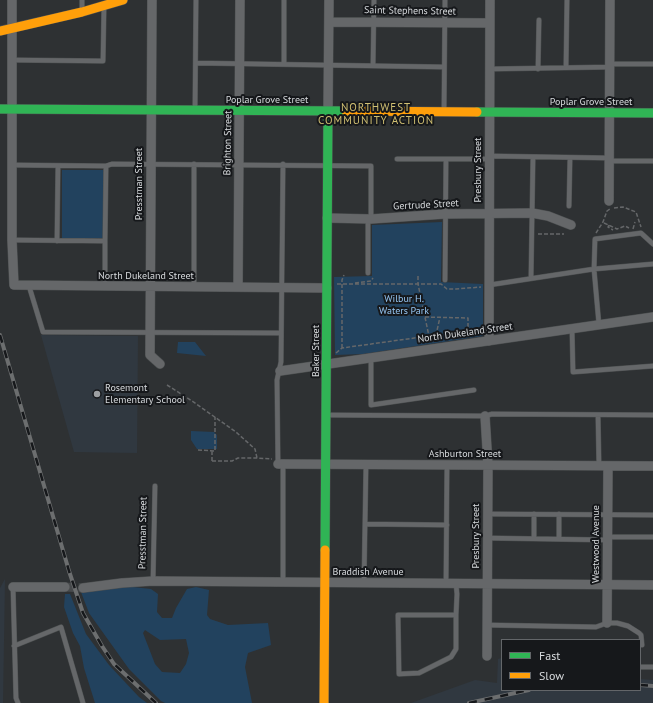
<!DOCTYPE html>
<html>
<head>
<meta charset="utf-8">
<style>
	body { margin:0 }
	#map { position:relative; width:653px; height:703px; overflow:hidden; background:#2e3133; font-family:"PT Sans",sans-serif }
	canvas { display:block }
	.legend { position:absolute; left:501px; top:639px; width:140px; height:52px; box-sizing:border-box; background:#16181b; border:1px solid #636669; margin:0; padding:5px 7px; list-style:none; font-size:12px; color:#d7dadd }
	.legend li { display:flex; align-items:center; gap:8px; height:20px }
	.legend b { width:20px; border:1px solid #636669 }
</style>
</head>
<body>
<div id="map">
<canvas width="653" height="703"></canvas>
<ul class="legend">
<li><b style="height:5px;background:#30b455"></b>Fast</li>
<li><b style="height:5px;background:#ff9f0a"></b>Slow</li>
</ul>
</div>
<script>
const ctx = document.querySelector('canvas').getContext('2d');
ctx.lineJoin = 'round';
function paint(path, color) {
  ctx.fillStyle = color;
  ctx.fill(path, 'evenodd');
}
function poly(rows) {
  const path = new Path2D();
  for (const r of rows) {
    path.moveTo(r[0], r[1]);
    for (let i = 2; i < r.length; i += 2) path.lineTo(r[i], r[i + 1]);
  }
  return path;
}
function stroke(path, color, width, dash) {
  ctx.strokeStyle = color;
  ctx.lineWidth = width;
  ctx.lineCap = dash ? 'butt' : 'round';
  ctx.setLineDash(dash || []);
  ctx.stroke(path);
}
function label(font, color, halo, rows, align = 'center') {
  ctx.font = font + ' "PT Sans",sans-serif';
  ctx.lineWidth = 4;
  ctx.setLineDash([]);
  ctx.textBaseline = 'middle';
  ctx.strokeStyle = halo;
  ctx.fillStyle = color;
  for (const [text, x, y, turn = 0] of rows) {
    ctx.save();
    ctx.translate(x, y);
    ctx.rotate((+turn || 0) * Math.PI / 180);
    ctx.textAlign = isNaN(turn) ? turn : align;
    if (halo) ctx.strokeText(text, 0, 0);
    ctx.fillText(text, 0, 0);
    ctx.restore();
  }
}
const built = poly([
	[41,335,138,336,137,453,74,452],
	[5,579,3,703,0,703,0,588],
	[502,658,502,690,640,690,640,679,653,680,653,703,411,703,475,680,497,683,498,659]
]);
const green = poly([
	[62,170,104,170,104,238,62,239],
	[442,222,441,282,483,284,483,336,363,354,335,355,334,277,372,276,372,225],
	[178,342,195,342,206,356,177,353],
	[191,431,214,432,217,435,217,449,197,449,191,440],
	[124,586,151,589,158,594,157,612,162,618,172,618,176,608,187,589,196,587,209,590,207,615,210,619,228,625,268,623,271,645,248,653,245,667,252,703,165,703,161,701,129,669,89,613,81,592],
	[145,630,160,640,186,639,189,653,186,664,180,673,162,672,155,664,143,633],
	[65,594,70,594,86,634,109,665,139,697,147,703,95,703,84,668,80,646,73,633,64,607]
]);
const streetTunnel = poly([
	[65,587,83,588]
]);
const path = poly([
	[614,208,623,207,636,212,641,227],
	[604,223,617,229,625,226,629,228],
	[609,225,608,227,613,230],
	[633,229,635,222],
	[596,233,603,222,607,211,610,209],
	[538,234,564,234],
	[418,276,418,284,430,341],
	[355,283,371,281,373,278],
	[337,284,441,284,447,289,456,289,481,287],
	[425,317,468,318,468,335],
	[342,348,342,280,344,275],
	[336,353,342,348,436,335,440,317],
	[167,385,192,401,236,432,255,449,257,458],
	[198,450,215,451,215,417],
	[212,451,212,462],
	[212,461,232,461,238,458,257,458,272,459]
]);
const lane = poly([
	[82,0,82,10],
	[12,60,103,61,104,7],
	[196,63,444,67],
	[284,64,284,0],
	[610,64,653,64],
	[373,66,374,0],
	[566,67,567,0],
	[490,69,610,67],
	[538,69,539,20],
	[195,110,196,0],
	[444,111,445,0],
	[490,156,609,158],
	[397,159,490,159],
	[609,161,653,161],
	[12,165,106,166,105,241,12,240],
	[106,166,112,164,371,166,371,219],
	[569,206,570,158],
	[368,218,368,273],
	[57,241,58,166],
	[531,278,533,157],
	[445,280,446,159],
	[489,285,594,269,653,264],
	[29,286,43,332,281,333],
	[105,287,105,241],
	[194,287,194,164],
	[599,325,594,269,595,239,641,233,653,244],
	[572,329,573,372,653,366],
	[371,357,371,405,474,390],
	[327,415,485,416,492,414,653,415],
	[598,415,599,466],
	[278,464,277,380,281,362,283,164],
	[487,514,653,515],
	[365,524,447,525],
	[608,537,653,537],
	[487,538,608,540],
	[534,539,534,514],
	[559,539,559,514],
	[153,581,155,486],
	[283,583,283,464],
	[364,583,366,465],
	[446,584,447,465],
	[13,587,16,698,18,703],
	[456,615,398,615,399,674,419,673,451,657,456,649,456,615,457,594,456,584],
	[487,625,596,627,607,623,617,623,628,626,639,633,641,635,642,645],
	[14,646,61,627,83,703],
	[640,667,653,667]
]);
const street = poly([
	[12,0,12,240,14,285,327,288],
	[152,0,150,355,160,364],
	[329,22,490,23],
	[328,111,329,0],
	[609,201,610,0],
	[327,218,371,219,445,214,532,213,548,216,571,225],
	[238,287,240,0],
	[489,341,490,0],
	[280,371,653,317],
	[485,416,488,465,487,656],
	[278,464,653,466],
	[13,587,65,587],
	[83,588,122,583,153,581,653,585],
	[607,623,608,466]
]);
const fast = poly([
	[0,109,346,111],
	[477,112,653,113],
	[325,550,328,111]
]);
const slow = poly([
	[0,31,82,12,123,0],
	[346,111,477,112],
	[324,703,325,550]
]);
const rail = poly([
	[0,335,69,571,83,613,102,646,114,664,156,703],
	[640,685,653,686],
	[469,703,529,690]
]);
const markers = [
	[97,394,4,"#9c9fa2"]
];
const streetNames = [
	["Saint Stephens Street",410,11,1],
	["Poplar Grove Street",267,100],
	["Poplar Grove Street",591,102],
	["Brighton Street",228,143,-89],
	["Presbury Street",478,170,-90],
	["Presstman Street",139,184,-90],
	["Gertrude Street",426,205,-3],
	["North Dukeland Street",146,276],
	["North Dukeland Street",465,333,-8],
	["Baker Street",316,351,-90],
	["Ashburton Street",465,454],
	["Presstman Street",143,533,-89],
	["Presbury Street",476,536,-90],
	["Westwood Avenue",596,544,-90],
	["Braddish Avenue",368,572]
];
const parkNames = [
	["Wilbur H.",404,299],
	["Waters Park",404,311]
];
const poiNames = [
	["Rosemont",105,388],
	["Elementary School",105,400]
];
const neighbourhoodNames = [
	["NORTHWEST",376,108],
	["COMMUNITY ACTION",376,121]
];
paint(built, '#303840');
paint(green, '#22425e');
stroke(streetTunnel, '#474a4c', 9, [9, 4.5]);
stroke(lane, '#4d5051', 5.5);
stroke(street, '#4d5051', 10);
stroke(fast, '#4d5051', 10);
stroke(slow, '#4d5051', 10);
stroke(path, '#656769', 1.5, [4, 2]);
stroke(lane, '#656769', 4.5);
stroke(street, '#656769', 9);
stroke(fast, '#30b455', 9);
stroke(slow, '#ff9f0a', 9);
stroke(rail, '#6c6e6f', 4);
stroke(rail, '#16181b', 2.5, [8]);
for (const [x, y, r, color] of markers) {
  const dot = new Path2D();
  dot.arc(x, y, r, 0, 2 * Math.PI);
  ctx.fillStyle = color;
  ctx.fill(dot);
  stroke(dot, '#16181b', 1.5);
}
label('10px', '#d7dadd', '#16181b', streetNames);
label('10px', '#96c6f3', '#16181b', parkNames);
label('10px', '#d7dadd', '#16181b', poiNames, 'left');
ctx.letterSpacing = '1px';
label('11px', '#d0bf72', '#16181b', neighbourhoodNames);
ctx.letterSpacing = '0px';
</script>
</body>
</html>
